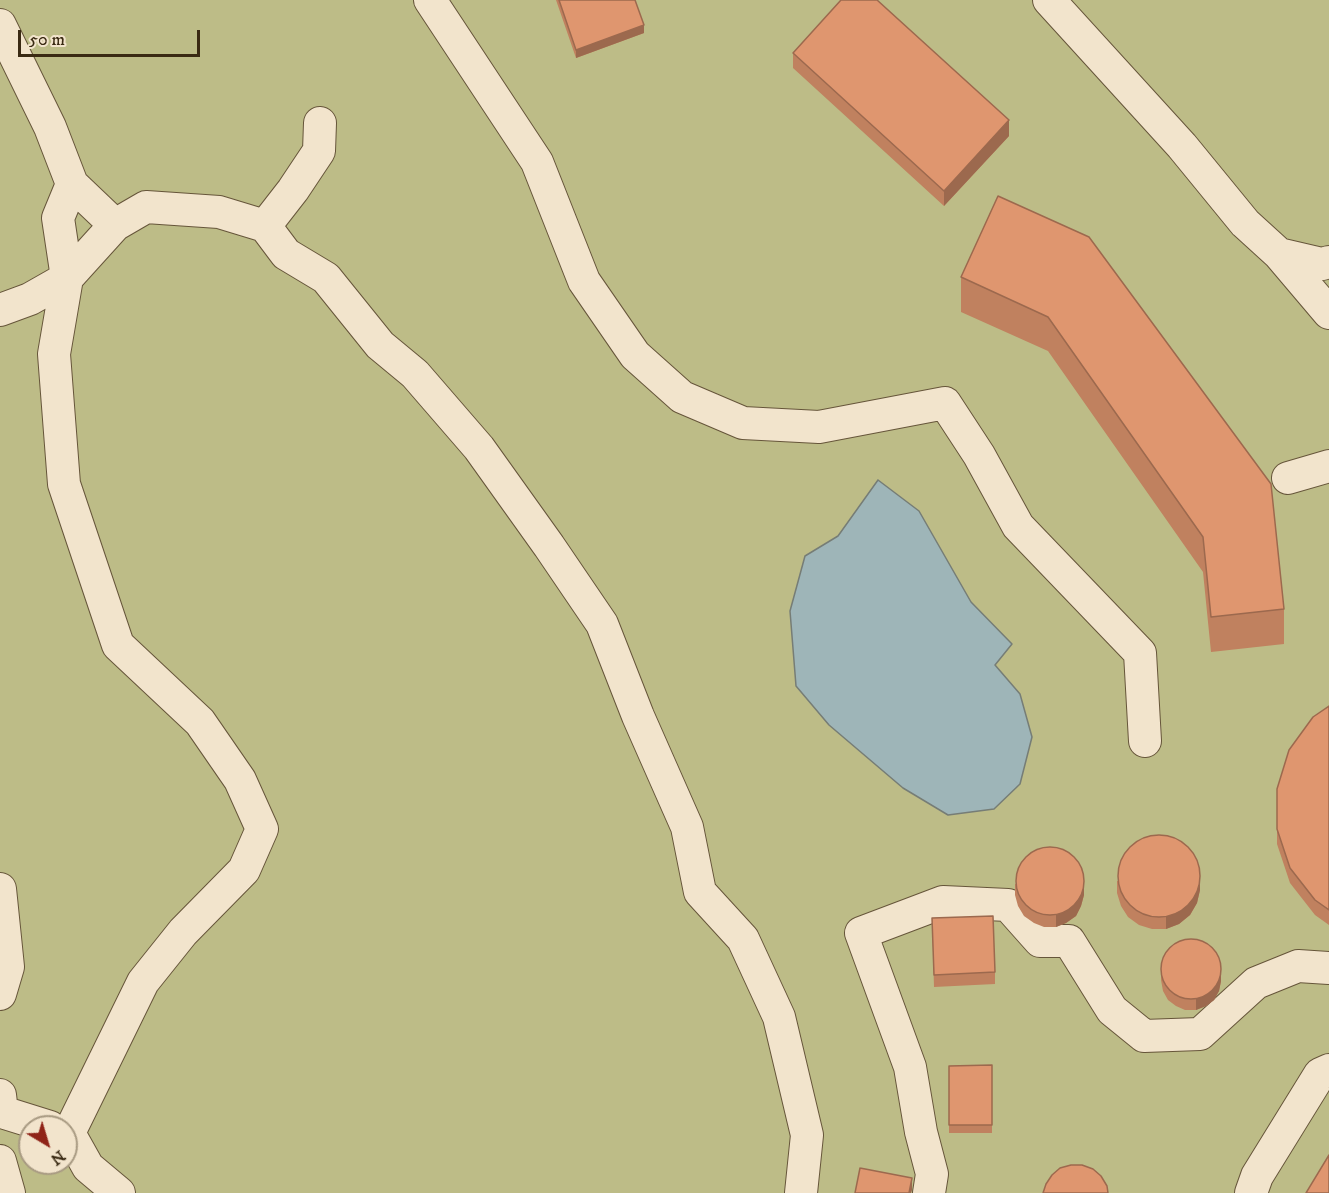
<!DOCTYPE html>
<html>
<head>
<meta charset="utf-8">
<style>
	body { margin:0 }
	#map { position:relative; width:1329px; height:1193px; overflow:hidden; background:#ebd5b0; font-family:"IM FELL DW Pica",serif }
	canvas { display:block }
	.north { position:absolute; left:18px; top:1115px; width:60px; height:60px; box-sizing:border-box; background:#f2e4cc; border:2px solid #a89a82; border-radius:50%; rotate:142deg; font-size:16px; font-weight:700; line-height:24px; text-align:center; color:#3a2a13 }
	.north::after { content:''; display:block; margin:auto; width:21px; height:27px; background:#8f2418; clip-path:polygon(50% 0,100% 100%,50% 72%,0 100%) }
	.scale { position:absolute; left:18px; top:30px; width:182px; height:27px; box-sizing:border-box; border:3px solid #3a2a13; border-top:0; padding-left:8px; font-size:18px; line-height:21px; white-space:nowrap; color:#3a2a13; -webkit-text-stroke:4px #f2e4cc; paint-order:stroke }
</style>
</head>
<body>
<div id="map">
<canvas width="1329" height="1193"></canvas>
<div class="north">N</div>
<div class="scale">50 m</div>
</div>
<script>
const ctx = document.querySelector('canvas').getContext('2d');
ctx.lineJoin = 'round';
function paint(path, color) {
  ctx.fillStyle = color;
  ctx.fill(path, 'evenodd');
}
function poly(rows) {
  const path = new Path2D();
  for (const r of rows) {
    if (r.length === 3) {
      path.moveTo(r[0] + r[2], r[1]);
      path.arc(r[0], r[1], r[2], 0, 2 * Math.PI);
      continue;
    }
    path.moveTo(r[0], r[1]);
    for (let i = 2; i < r.length; i += 2) path.lineTo(r[i], r[i + 1]);
  }
  return path;
}
function stroke(path, color, width, dash) {
  ctx.strokeStyle = color;
  ctx.lineWidth = width;
  ctx.lineCap = dash ? 'butt' : 'round';
  ctx.setLineDash(dash || []);
  ctx.stroke(path);
}
const green = poly([
	[0,0,1329,0,1329,1193,0,1193],
	[30,1127,66,1127,66,1163,30,1163]
]);
const water = poly([
	[878,480,919,511,971,602,1012,644,995,665,1020,694,1032,737,1020,784,994,809,948,815,903,788,829,725,796,686,790,611,805,556,838,536,878,480]
]);
const minor = poly([
	[430,0,537,162,584,281,635,355,682,397,743,423,819,427,945,403,979,455,1018,526,1140,653,1145,741],
	[1049,0,1182,146,1245,223,1279,254,1322,264,1329,262],
	[0,25,50,127,72,184],
	[115,225,72,184,58,218,67,278,115,225,146,207,219,212,265,226,286,254,326,278,380,345,415,374,479,448,549,546,602,624,638,716,687,827,700,892,743,939,779,1017,807,1135,801,1193],
	[265,226,293,190,319,151,320,123],
	[1279,254,1329,313],
	[67,278,54,354,64,484,118,645,200,722,240,780,262,829,244,870,183,932,143,982,69,1133,88,1167,119,1193],
	[0,310,30,299,67,278],
	[1288,478,1329,466],
	[0,889,8,967,0,994],
	[0,1095,2,1112,50,1127],
	[0,1161,9,1193],
	[929,1193,932,1174,921,1132,910,1067,861,933,943,902,1008,905,1040,941,1069,941,1112,1010,1144,1036,1200,1034,1256,983,1298,966,1329,968],
	[1251,1193,1257,1176,1320,1074,1329,1070]
]);
const wall = poly([
	[556,0,635,0,644,33,576,58],
	[793,53,1009,136,944,206,793,68],
	[998,196,1284,609,1284,644,1211,652,1203,572,1048,351,961,312,961,277],
	[1329,706,1329,925,1315,915,1290,883,1277,844,1277,789],
	[1117,881,1200,890,1197,903,1190,915,1179,924,1166,929,1152,929,1139,925,1128,917,1121,906,1117,893],
	[1015,884,1084,895,1081,906,1076,916,1066,923,1056,927,1044,927,1034,923,1024,916,1018,906,1015,895],
	[932,918,995,972,995,984,934,987],
	[1161,969,1221,981,1219,991,1214,1000,1206,1006,1196,1010,1185,1010,1176,1006,1168,1000,1163,991,1161,980],
	[992,1065,992,1133,949,1133,949,1066]
]);
const shadedWall = poly([
	[644,25,644,33,576,58,576,50],
	[1009,120,1009,136,944,206,944,191],
	[1200,878,1200,890,1197,903,1190,915,1179,924,1166,929,1166,917],
	[1084,884,1084,895,1081,906,1076,916,1066,923,1056,927,1056,915],
	[1221,969,1221,981,1219,991,1214,1000,1206,1006,1196,1010,1196,998],
	[912,1178,912,1190,911,1193,909,1193]
]);
const building = poly([
	[559,0,635,0,644,25,576,50,559,0],
	[841,0,877,0,1009,120,944,191,793,53,841,0],
	[998,196,1089,237,1271,484,1284,609,1211,617,1203,537,1048,317,961,277,998,196],
	[1329,706,1329,910,1315,900,1290,868,1277,829,1277,789,1289,750,1313,717,1329,706],
	[1159,876,41],
	[1050,881,34],
	[993,916,995,972,934,975,932,918,993,916],
	[1191,969,30],
	[992,1065,992,1125,949,1125,949,1066,992,1065],
	[1329,1155,1329,1193,1306,1193,1329,1155],
	[1071,1165,1082,1165,1093,1169,1101,1176,1107,1186,1108,1193,1043,1193,1046,1184,1052,1175,1060,1168,1071,1165],
	[860,1168,912,1178,909,1193,855,1193,860,1168]
]);
paint(green, '#bdbc87');
paint(water, '#9eb5b8');
stroke(water, '#767d76', 1.5);
stroke(minor, '#66553a', 34);
stroke(minor, '#f2e4cc', 32);
paint(wall, '#c0815f');
paint(shadedWall, '#9c694e');
paint(building, '#df966f');
stroke(building, '#9c694e', 1.5);
</script>
</body>
</html>
